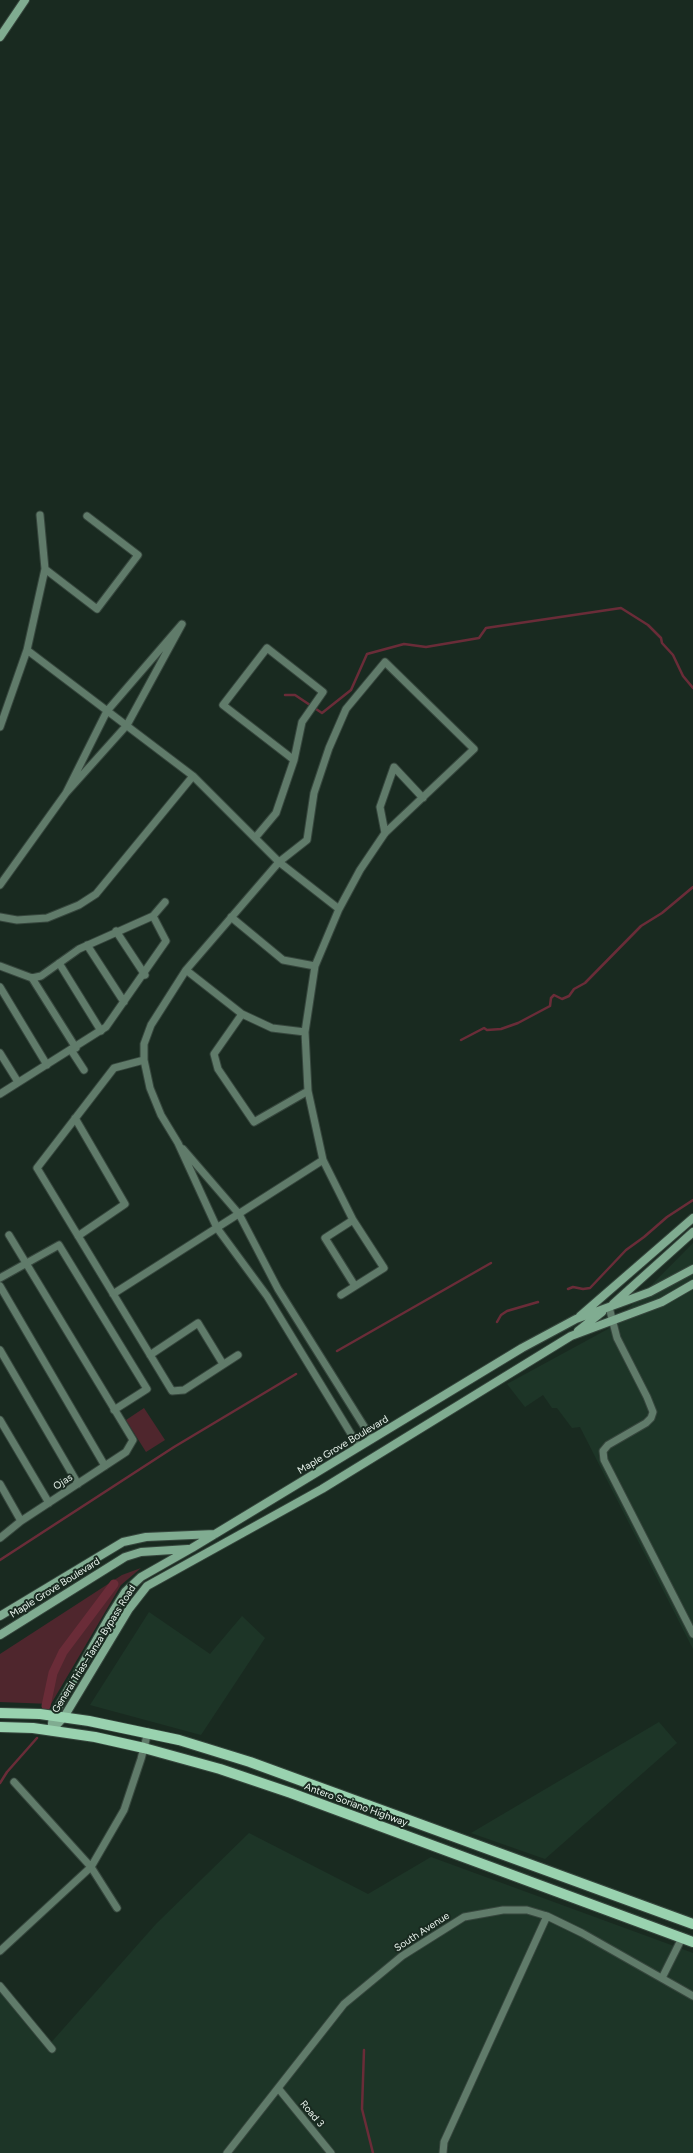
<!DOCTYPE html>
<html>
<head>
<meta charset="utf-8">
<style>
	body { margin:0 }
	canvas { display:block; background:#192a20 }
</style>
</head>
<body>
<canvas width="693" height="2153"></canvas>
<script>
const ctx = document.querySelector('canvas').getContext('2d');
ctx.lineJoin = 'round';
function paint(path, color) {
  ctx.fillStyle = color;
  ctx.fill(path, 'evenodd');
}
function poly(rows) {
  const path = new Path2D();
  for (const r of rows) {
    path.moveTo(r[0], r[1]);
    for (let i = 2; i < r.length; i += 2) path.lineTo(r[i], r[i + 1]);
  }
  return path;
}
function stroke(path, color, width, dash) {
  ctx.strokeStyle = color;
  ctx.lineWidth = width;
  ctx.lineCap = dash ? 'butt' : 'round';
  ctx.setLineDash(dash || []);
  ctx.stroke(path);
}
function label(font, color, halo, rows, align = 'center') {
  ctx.font = font + ' Figtree,sans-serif';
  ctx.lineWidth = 4;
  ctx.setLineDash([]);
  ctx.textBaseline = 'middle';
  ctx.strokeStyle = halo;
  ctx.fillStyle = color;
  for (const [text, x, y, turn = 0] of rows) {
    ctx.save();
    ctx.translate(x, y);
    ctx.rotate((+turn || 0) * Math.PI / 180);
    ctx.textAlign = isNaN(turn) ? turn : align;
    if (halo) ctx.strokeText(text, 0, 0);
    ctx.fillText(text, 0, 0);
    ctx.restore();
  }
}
const built = poly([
	[693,1243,693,1649,580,1427,572,1428,557,1408,552,1408,543,1395,525,1407,507,1384,608,1329],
	[149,1612,210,1654,242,1616,265,1638,201,1735,90,1705],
	[659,1722,677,1743,545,1859,471,1833],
	[249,1833,368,1894,431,1857,693,1953,693,2153,0,2153,0,1985,48,2046,156,1924]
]);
const green = poly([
	[144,1408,165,1440,146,1452,126,1420],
	[141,1568,121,1585,51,1704,0,1702,0,1654,122,1575]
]);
const stream = poly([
	[285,695,295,695,322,713,351,690,367,654,404,644,426,647,479,638,486,628,621,608,648,625,661,638,662,643,673,655,683,676,693,688],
	[461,1040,484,1028,487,1030,501,1029,518,1023,550,1006,551,998,554,995,562,999,569,996,574,989,585,983,641,926,662,913,693,887],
	[568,1289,573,1287,583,1289,590,1288,626,1250,644,1237,667,1217,693,1200],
	[497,1322,501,1315,507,1311,538,1302],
	[337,1351,491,1263],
	[0,1560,174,1447,296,1374],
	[0,1783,7,1772,37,1738],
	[364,2050,362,2109,373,2153]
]);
const canal = poly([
	[46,1706,53,1673,63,1652,114,1584]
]);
const street = poly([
	[45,569,97,609,138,555,87,516],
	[27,650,193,776,279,862,339,909],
	[0,727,27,650,45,569,40,515],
	[385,833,380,807,394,767,423,798],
	[255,838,276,813,294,760,302,722,323,692,267,648,223,705,294,760],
	[0,885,66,793,127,725,182,624,107,711,66,793],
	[153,916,165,902],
	[0,917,17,920,47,918,79,905,96,894,193,776],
	[231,917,283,960,315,966],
	[116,931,145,975],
	[87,945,124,1002],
	[59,963,101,1031],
	[0,966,32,978,41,976,79,949,153,916,166,941,106,1027,0,1094],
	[186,970,242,1014,272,1028,305,1032],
	[32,978,76,1048],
	[0,987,47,1065],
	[242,1014,214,1054,218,1069,254,1122,308,1091],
	[71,1050,84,1070],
	[0,1053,18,1082],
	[144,1060,114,1068,37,1168,172,1391,184,1390,238,1355],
	[75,1118,125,1204,78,1236],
	[183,1149,239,1214,278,1289,372,1439],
	[353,1220,325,1238,355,1286],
	[0,1278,59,1245,147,1389,114,1410],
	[0,1286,105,1466],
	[113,1294,323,1160],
	[341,1295,384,1268,353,1220,323,1160,308,1091,305,1032,315,966,339,909,360,870,385,833,474,749,385,662,346,709,329,748,314,793,307,840,279,862,186,970,151,1025,144,1044,144,1060,150,1088,161,1115,178,1143,217,1228,267,1296,359,1447],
	[609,1307,617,1338,647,1397,653,1412,651,1418,646,1423,608,1445,603,1451,604,1460,693,1634],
	[0,1350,78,1484],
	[150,1355,198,1323,223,1364],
	[0,1420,49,1503],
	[0,1484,21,1521],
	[0,1538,21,1521,126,1452,133,1440,9,1235],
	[14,1782,91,1867,117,1908],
	[0,1951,91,1867,124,1810,141,1759,148,1732],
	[662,1978,682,1938],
	[0,1986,52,2049],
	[278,2088,331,2153],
	[227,2153,344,2004,402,1956,464,1917,503,1910,527,1910,547,1916,582,1933,693,1996],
	[443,2153,444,2142,547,1916]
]);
const secondary = poly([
	[0,37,25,0],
	[613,1304,693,1232],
	[580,1316,693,1218],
	[578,1331,602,1312],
	[0,1616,123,1542,146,1537,215,1534],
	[0,1635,125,1557,141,1552,188,1549],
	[51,1731,53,1716,110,1616,125,1592,141,1577,192,1548,522,1348,576,1319,650,1292,693,1269],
	[51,1731,64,1717,129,1609,147,1586,322,1489,571,1336,662,1302,693,1284]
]);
const primary = poly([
	[0,1713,40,1714,89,1721,179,1740,250,1762,693,1924],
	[0,1727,33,1728,95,1737,144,1748,220,1769,291,1793,693,1942]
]);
const streetNames = [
	["Maple Grove Boulevard",343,1445,-31],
	["Ojas",63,1482,-33],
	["Maple Grove Boulevard",55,1588,-32],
	["General Trias–Tanza Bypass Road",94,1649,-58],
	["Antero Soriano Highway",356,1805,20],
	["South Avenue",422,1932,-33],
	["Road 3",312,2114,50]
];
paint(built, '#1d3527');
paint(green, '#4f262d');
stroke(stream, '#6a2c38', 2.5);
stroke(canal, '#6a2c38', 9);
stroke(street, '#36463d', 9);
stroke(secondary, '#36463d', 10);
stroke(primary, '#36463d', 12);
stroke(street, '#607b6a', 7);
stroke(secondary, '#80ac91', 8);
stroke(primary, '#99d2af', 10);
label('10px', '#eaf5ee', '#192a20', streetNames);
</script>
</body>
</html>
